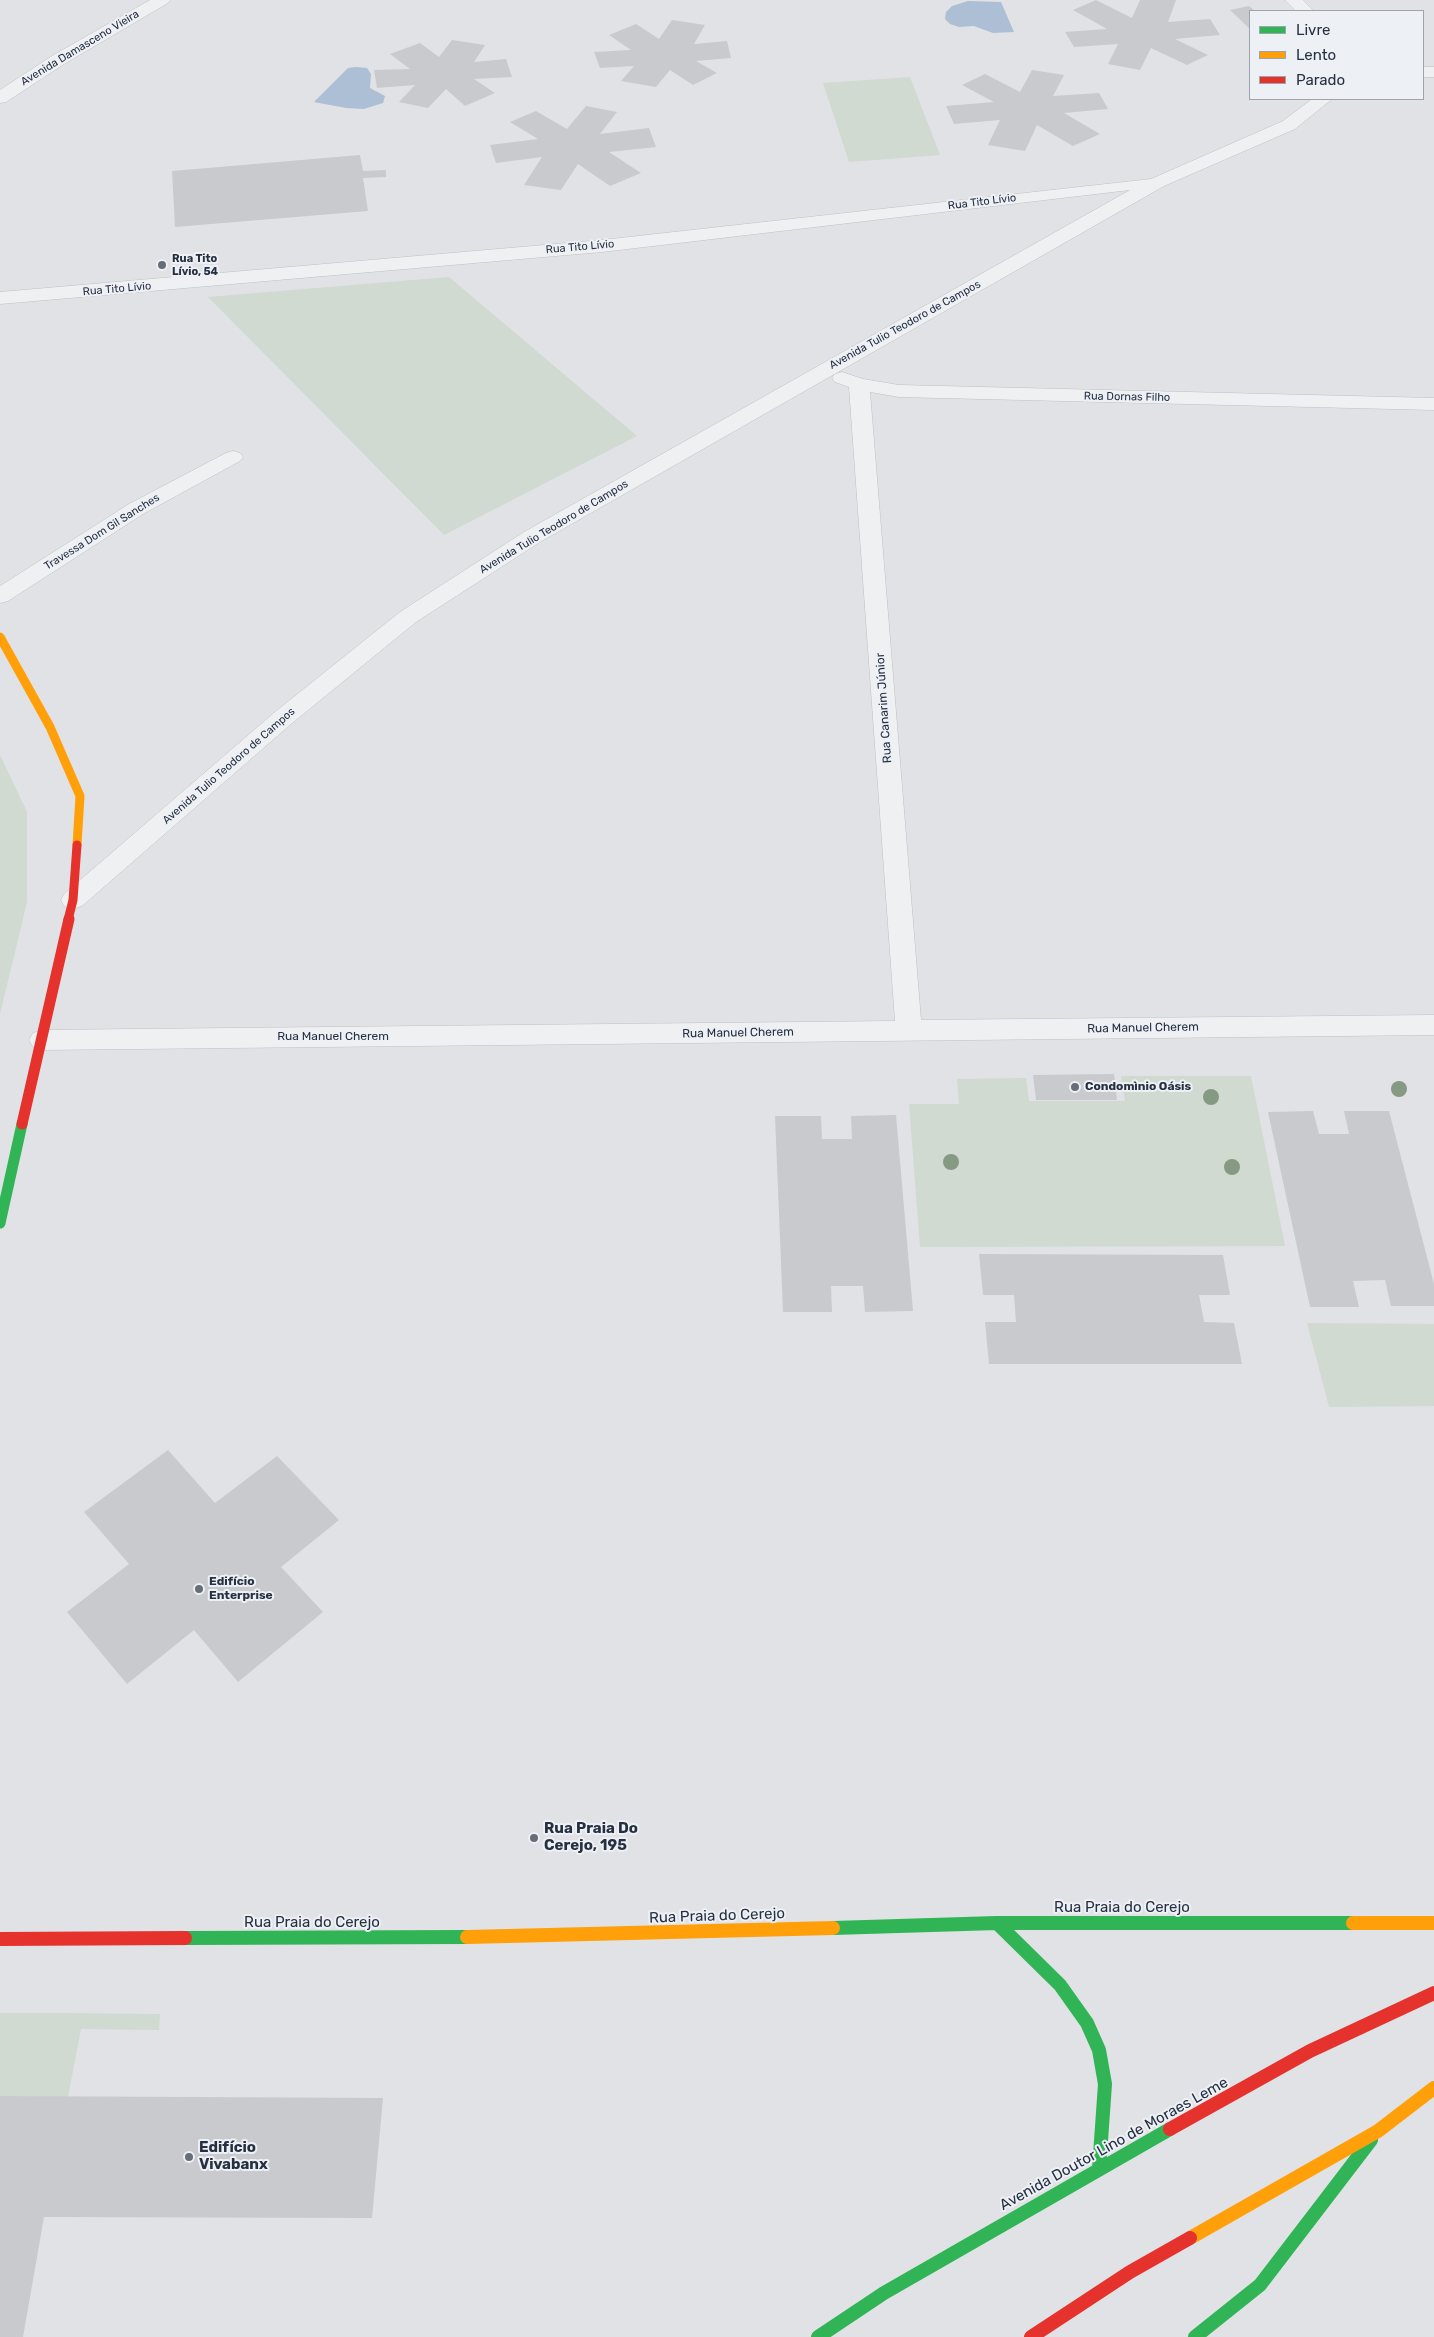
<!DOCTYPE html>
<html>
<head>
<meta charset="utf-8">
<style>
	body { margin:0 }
	#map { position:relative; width:1434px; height:2337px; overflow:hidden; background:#e0e2e5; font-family:Rubik,sans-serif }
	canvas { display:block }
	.legend { position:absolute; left:1249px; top:10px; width:175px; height:90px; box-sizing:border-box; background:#edf1f6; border:1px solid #9da4ad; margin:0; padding:6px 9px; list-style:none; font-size:15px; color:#263040 }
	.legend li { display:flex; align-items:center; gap:10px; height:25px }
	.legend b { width:25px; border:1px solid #9da4ad }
</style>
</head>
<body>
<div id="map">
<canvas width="1434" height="2337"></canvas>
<ul class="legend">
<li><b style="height:6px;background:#30b455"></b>Livre</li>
<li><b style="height:6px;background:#ff9f0a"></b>Lento</li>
<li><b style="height:6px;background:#e5322d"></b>Parado</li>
</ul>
</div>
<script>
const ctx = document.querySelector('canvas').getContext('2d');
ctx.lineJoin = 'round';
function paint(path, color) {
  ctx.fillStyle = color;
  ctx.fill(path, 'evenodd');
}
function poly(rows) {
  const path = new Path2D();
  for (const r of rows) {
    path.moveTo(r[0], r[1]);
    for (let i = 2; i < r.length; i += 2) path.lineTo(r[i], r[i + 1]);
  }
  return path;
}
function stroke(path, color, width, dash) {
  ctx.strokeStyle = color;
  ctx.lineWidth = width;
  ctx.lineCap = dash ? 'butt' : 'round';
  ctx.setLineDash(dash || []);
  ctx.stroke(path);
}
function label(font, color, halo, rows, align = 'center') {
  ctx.font = font + ' Rubik,sans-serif';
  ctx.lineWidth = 4;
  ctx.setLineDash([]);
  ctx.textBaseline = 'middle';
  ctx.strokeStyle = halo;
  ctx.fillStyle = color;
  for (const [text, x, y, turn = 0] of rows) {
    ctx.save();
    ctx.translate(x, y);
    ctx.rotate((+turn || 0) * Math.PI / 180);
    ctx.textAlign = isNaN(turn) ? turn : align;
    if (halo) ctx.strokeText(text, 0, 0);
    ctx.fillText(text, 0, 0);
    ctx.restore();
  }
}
const green = poly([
	[910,77,940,155,849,162,823,83],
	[449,277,637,436,444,535,208,297],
	[0,755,27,812,27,902,0,1014],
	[1121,1076,1251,1076,1285,1246,920,1247,909,1104,959,1104,957,1079,1026,1078,1029,1101,1125,1101],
	[1307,1323,1434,1324,1434,1406,1329,1407],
	[0,2013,64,2013,160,2014,159,2030,81,2029,68,2097,0,2096]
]);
const water = poly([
	[968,1,1001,2,1014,32,993,33,974,26,959,27,950,24,945,19,946,12,952,6],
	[356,67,367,68,371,74,370,88,385,96,383,103,364,109,346,108,314,102,348,68]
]);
const building = poly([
	[1096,0,1132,18,1140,0,1176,0,1168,22,1210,19,1220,35,1175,39,1208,55,1187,65,1151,48,1140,70,1108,64,1118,44,1074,47,1065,32,1107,29,1073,10],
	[1249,6,1255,11,1250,11,1250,29,1230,10],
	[672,20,705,25,694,44,727,41,731,58,696,61,717,73,693,85,670,70,656,87,621,81,634,66,600,68,594,52,631,50,609,35,636,24,659,39],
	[452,40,485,45,474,62,506,59,512,77,474,79,495,93,465,106,446,89,428,108,399,102,415,85,377,88,374,70,410,69,390,54,420,43,439,57],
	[1032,70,1064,75,1053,96,1099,93,1108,109,1064,113,1100,134,1073,146,1037,125,1025,151,988,145,1000,120,954,124,946,106,994,102,962,85,985,74,1020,92],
	[586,106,617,112,600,134,649,128,656,147,609,152,641,173,610,186,578,164,561,190,524,185,542,157,496,163,490,145,538,139,510,122,536,111,567,129],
	[360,155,363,171,386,170,386,177,363,178,368,211,175,227,172,171],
	[1114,1074,1117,1100,1036,1100,1033,1075],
	[1313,1111,1319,1134,1349,1134,1344,1111,1389,1111,1434,1284,1434,1306,1391,1306,1385,1280,1353,1281,1359,1307,1310,1307,1268,1112],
	[896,1115,913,1311,865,1312,863,1286,831,1286,832,1312,783,1312,775,1116,821,1116,822,1139,852,1139,851,1116],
	[979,1254,1223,1255,1230,1295,1199,1295,1204,1322,1234,1323,1242,1364,989,1364,985,1322,1016,1322,1014,1295,983,1295],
	[168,1450,215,1503,277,1456,339,1520,281,1567,323,1612,238,1682,194,1630,127,1684,67,1612,129,1564,84,1512],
	[0,2096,383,2098,372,2218,44,2217,23,2337,0,2337]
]);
const street = poly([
	[150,0,170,0,168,3,64,64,6,102,0,103,0,90,52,56,150,0],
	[1285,0,1303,0,1314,11,1296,11,1285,0],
	[1423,67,1434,67,1434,77,1423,77,1423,67],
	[1312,99,1332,99,1295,129,1164,186,540,542,416,622,291,724,82,906,73,909,64,906,61,900,64,894,275,712,400,612,524,532,1130,190,602,252,0,304,0,292,602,240,1151,179,1283,121,1312,99],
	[842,372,863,379,899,385,1434,398,1434,410,899,397,870,392,921,1020,1434,1015,1434,1035,42,1050,33,1047,29,1040,33,1033,42,1030,895,1021,849,387,835,382,832,378,835,374,842,372],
	[233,451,240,453,243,457,240,461,143,514,8,601,0,603,0,586,129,504,226,453,233,451]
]);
const fastFar1 = poly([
	[0,1223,22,1124]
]);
const fast = poly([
	[997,1923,1060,1985,1087,2023,1099,2050,1105,2084,1099,2169],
	[833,1928,997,1923,1353,1923],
	[185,1938,467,1937],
	[818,2337,884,2293,1170,2129],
	[1195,2337,1260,2285,1371,2140]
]);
const slowFar1 = poly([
	[0,637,50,727,80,796,77,845]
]);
const slow = poly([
	[1353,1923,1434,1923],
	[467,1937,833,1928],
	[1190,2238,1378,2131,1434,2088]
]);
const jamFar2 = poly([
	[68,920,73,900,77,845]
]);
const jamFar1 = poly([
	[22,1124,69,919]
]);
const jam = poly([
	[0,1939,185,1938],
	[1170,2129,1310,2051,1434,1993],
	[1031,2337,1130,2272,1190,2238]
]);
const trees = [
	[1399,1089],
	[1211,1097],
	[951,1162],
	[1232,1167]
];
const markers = [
	[162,265,5,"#676e7a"],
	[1075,1087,5,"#676e7a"],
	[199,1589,5,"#676e7a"],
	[534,1838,5,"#676e7a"],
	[189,2157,5,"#676e7a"]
];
const farStreetnames = [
	["Avenida Damasceno Vieira",80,48,-31],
	["Rua Tito Lívio",982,202,-7],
	["Rua Tito Lívio",580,247,-5],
	["Rua Tito Lívio",117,289,-5],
	["Avenida Tulio Teodoro de Campos",905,325,-29],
	["Rua Dornas Filho",1127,397,1],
	["Avenida Tulio Teodoro de Campos",554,527,-31],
	["Travessa Dom Gil Sanches",102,532,-32],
	["Avenida Tulio Teodoro de Campos",229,766,-41]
];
const farPoinames = [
	["Rua Tito",172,259],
	["Lívio, 54",172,272]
];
const streetNames = [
	["Rua Canarim Júnior",884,708,-94],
	["Rua Manuel Cherem",1143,1028,-1],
	["Rua Manuel Cherem",738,1033,-1],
	["Rua Manuel Cherem",333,1037]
];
const poiNames = [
	["Condomìnio Oásis",1085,1087],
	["Edifício",209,1582],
	["Enterprise",209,1596]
];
const nearPoinames = [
	["Rua Praia Do",544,1829],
	["Cerejo, 195",544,1846],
	["Edifício",199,2148],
	["Vivabanx",199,2165]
];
const nearStreetnames = [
	["Rua Praia do Cerejo",1122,1908],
	["Rua Praia do Cerejo",717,1916,-2],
	["Rua Praia do Cerejo",312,1923],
	["Avenida Doutor Lino de Moraes Leme",1114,2144,-29]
];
paint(green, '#d0dad0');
paint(water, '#acbfd4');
paint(building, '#c8cace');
stroke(street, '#bec0c3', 1);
paint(street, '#eff0f2');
stroke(fastFar1, '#30b455', 11);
stroke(fast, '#30b455', 14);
stroke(slowFar1, '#ff9f0a', 9);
stroke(slow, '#ff9f0a', 14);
stroke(jamFar2, '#e5322d', 9);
stroke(jamFar1, '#e5322d', 11);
stroke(jam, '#e5322d', 14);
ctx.fillStyle = '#859983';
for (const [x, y] of trees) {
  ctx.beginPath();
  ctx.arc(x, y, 8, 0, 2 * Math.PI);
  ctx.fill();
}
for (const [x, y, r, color] of markers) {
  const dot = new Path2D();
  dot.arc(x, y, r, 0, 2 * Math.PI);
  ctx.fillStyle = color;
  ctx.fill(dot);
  stroke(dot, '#edf1f6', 2);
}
label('11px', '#263040', '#edf1f6', farStreetnames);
label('bold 11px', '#263040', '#edf1f6', farPoinames, 'left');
label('12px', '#263040', '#edf1f6', streetNames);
label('bold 12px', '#263040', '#edf1f6', poiNames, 'left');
label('bold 15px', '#263040', '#edf1f6', nearPoinames, 'left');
label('15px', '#263040', '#edf1f6', nearStreetnames);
</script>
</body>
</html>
